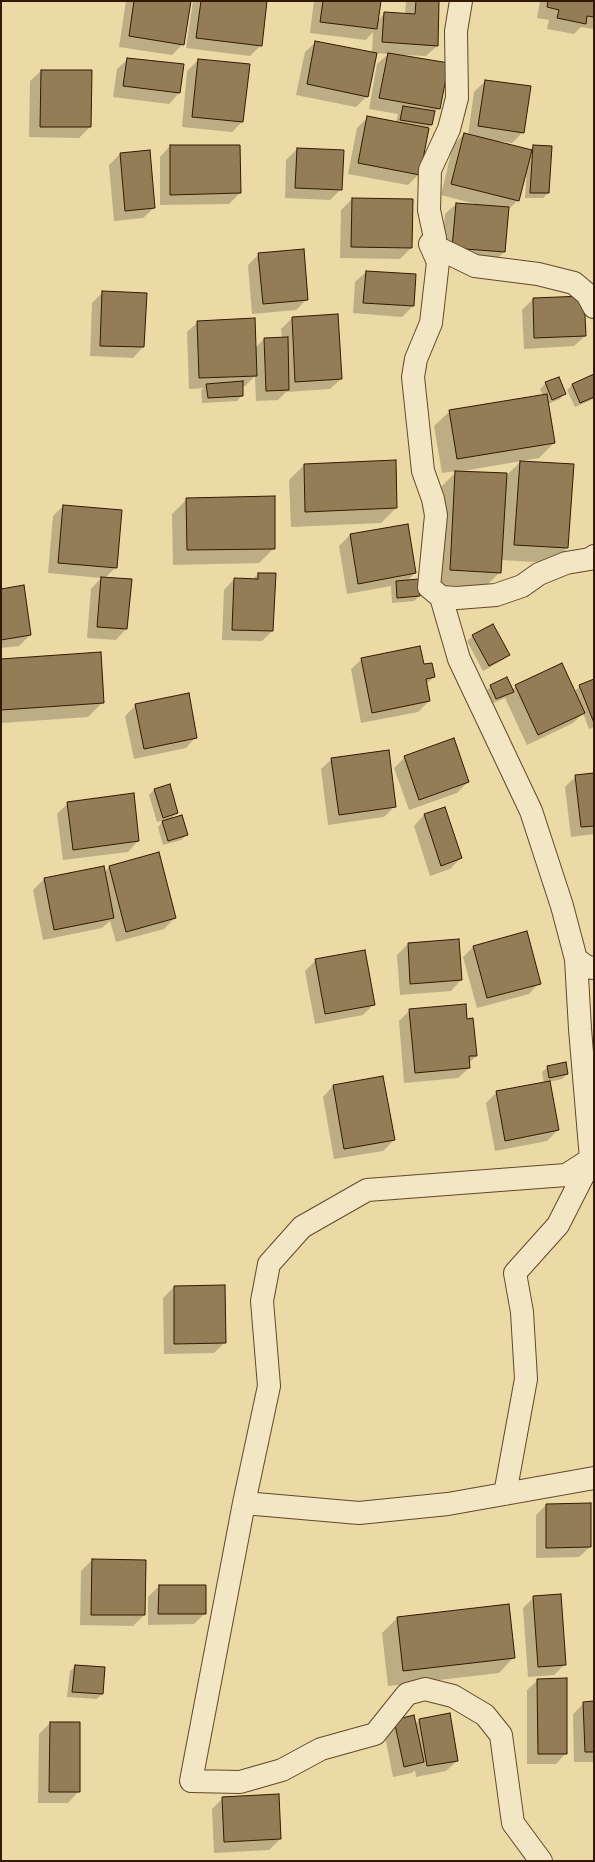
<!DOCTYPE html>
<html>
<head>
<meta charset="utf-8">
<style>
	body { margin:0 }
	#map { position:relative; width:595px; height:1862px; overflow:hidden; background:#ebd9a6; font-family:"IM FELL DW Pica",serif }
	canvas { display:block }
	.frame { position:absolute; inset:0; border:2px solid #331901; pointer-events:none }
</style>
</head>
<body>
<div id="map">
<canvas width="595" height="1862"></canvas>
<div class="frame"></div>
</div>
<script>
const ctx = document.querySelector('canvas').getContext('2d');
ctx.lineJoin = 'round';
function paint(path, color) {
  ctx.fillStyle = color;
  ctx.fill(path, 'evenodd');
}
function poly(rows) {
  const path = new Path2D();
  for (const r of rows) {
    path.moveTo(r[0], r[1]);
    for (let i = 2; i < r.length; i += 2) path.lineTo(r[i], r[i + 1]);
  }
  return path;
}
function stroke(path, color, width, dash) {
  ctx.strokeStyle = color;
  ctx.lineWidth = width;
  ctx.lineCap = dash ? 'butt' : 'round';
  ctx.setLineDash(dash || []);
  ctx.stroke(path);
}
const shadow = poly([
	[126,1,190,1,183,44,172,55,119,47],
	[266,1,261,45,250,56,186,48,193,1],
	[314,1,380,1,378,20,385,13,405,15,406,1,438,1,437,46,426,56,404,55,439,108,433,114,432,124,428,128,419,174,408,185,348,174,357,128,368,117,396,122,398,114,369,109,377,64,388,54,376,53,367,96,356,107,296,95,305,52,316,42,372,53,373,32,366,40,310,33],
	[540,1,594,1,594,28,592,29,581,27,574,34,547,29,549,20,537,18],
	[128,59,179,93,169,104,113,97,117,69],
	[198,60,242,122,232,132,182,127,187,71],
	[41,71,91,71,90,127,79,138,29,137,30,81],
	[485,81,523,132,512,143,499,141,499,143,530,150,534,146,548,193,543,198,525,198,527,167,518,200,507,211,504,252,493,263,442,258,445,214,456,204,479,205,441,195,453,145,464,134,468,135,474,92],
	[170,146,239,146,240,193,229,204,160,205,160,157],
	[297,149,341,189,330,200,285,198,286,160],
	[120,154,154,208,143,218,114,221,109,165],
	[352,199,412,200,411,248,400,259,340,258,341,210],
	[259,254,307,299,296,310,252,314,248,265],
	[366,272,415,275,413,306,402,317,353,313,355,282],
	[103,292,143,347,133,358,90,356,92,303],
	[583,297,585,336,574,346,524,349,522,310,533,299],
	[337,315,341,379,330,389,286,392,278,400,256,401,255,376,245,386,242,386,242,395,237,401,202,403,201,390,204,388,189,389,187,332,198,322,255,348,264,339,282,338,281,329,292,318],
	[594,375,594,399,575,407,567,390,573,384],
	[546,383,565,393,560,399,548,404,554,443,539,458,457,472,506,476,521,461,567,548,552,563,501,560,500,572,485,587,435,585,441,487,457,471,442,473,434,426,450,411,543,396,540,389],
	[395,461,396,508,381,523,291,527,289,480,304,465],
	[187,499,274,548,259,563,173,565,172,514],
	[63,506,116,567,105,578,131,580,126,629,116,640,87,638,91,589,101,578,48,573,53,516],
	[407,525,415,573,407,581,419,596,414,601,392,603,391,586,347,594,339,546,350,535],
	[258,574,272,631,262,641,222,640,224,590,234,579,252,580],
	[1,590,30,635,19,646,1,648],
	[473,636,509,655,503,660,483,671,467,641],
	[362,659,423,665,434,677,426,684,429,701,418,712,361,723,351,669],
	[1,660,103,702,88,717,1,723],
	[594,680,594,727,589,729,583,713,573,723,527,745,505,698,491,704,486,691,491,686,512,690,516,686,574,692,580,686],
	[136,705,196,737,186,748,134,759,125,716],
	[405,757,468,782,457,793,409,810,394,768],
	[332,759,395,806,384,817,328,825,321,769],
	[594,774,594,834,571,837,565,787,576,776],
	[169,786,177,812,170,820,187,835,181,840,163,845,158,827,164,820,157,822,149,795,154,790],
	[68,803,138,841,128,852,63,860,57,814],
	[424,815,461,858,450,869,430,876,414,826],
	[103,867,104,873,109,867,175,918,164,929,116,942,110,921,102,928,43,940,33,890,44,879],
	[408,944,461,980,451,991,400,995,397,955],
	[474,946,539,983,529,994,477,1008,463,957],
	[316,960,374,1004,363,1015,315,1024,305,971],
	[410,1010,476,1056,469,1063,469,1068,458,1078,404,1083,399,1021],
	[548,1067,567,1074,562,1079,549,1082,558,1130,547,1141,495,1151,486,1103,497,1092,544,1083,542,1072],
	[333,1086,394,1140,383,1151,334,1159,323,1097],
	[174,1287,225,1342,214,1353,164,1354,163,1298],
	[546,1505,590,1547,579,1557,536,1558,536,1515],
	[92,1560,144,1615,133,1626,80,1625,81,1571],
	[159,1586,205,1586,205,1613,194,1624,148,1625,148,1597],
	[534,1597,565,1664,554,1675,528,1677,523,1608],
	[397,1618,514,1657,499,1673,388,1686,382,1633],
	[75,1666,102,1694,97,1699,67,1697,70,1671],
	[538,1680,566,1753,556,1764,527,1764,527,1690],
	[594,1702,594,1762,574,1762,573,1714,584,1703],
	[395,1720,415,1724,419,1720,457,1761,446,1771,416,1777,415,1770,412,1773,393,1777,384,1731],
	[50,1723,79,1723,78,1792,68,1803,38,1803,39,1734],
	[223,1798,280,1839,269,1850,214,1853,212,1809]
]);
const building = poly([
	[134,1,191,1,184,45,129,36,134,1],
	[201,1,267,1,262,46,196,38,201,1],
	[323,1,381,1,377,29,320,22,323,1],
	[416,1,439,1,438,46,382,42,384,12,415,14,416,1],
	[548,1,594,1,594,17,587,16,586,24,557,18,559,10,547,7,548,1],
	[315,41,377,53,368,97,307,84,315,41],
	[388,53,449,63,440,109,379,98,388,53],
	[127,58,184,64,180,93,123,86,127,58],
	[198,59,250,64,243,122,192,117,198,59],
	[41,70,92,70,91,127,40,127,41,70],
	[485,80,531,86,524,133,478,126,485,80],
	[403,106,435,111,432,125,400,120,403,106],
	[367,116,429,128,420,175,358,163,367,116],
	[464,133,532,150,519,201,451,184,464,133],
	[170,145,240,145,241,193,170,195,170,145],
	[533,145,552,146,549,193,530,193,533,145],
	[297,148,344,150,342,190,295,188,297,148],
	[150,150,155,208,125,211,120,153,150,150],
	[352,198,413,199,412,248,351,247,352,198],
	[456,203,509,207,505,252,452,248,456,203],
	[304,249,308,300,263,304,258,253,304,249],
	[366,271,416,274,414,306,363,303,366,271],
	[102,291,147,293,144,347,100,346,102,291],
	[584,296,586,336,534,338,533,298,584,296],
	[338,314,342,379,295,382,292,317,338,314],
	[255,318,257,376,199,378,197,321,255,318],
	[288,337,289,390,266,391,264,338,288,337],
	[594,374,594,397,580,403,572,384,594,374],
	[559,377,566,394,552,400,545,382,559,377],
	[243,381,243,396,208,398,206,384,243,381],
	[547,394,555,443,457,459,449,410,547,394],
	[396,460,397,508,305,512,304,464,396,460],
	[520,461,574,464,568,548,514,545,520,461],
	[455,471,507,473,501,573,450,570,455,471],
	[275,496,275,549,187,550,186,498,275,496],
	[63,505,122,510,117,568,58,563,63,505],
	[408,524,416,573,358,584,350,534,408,524],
	[258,573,276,573,273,631,232,630,234,578,258,579,258,573],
	[101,577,132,579,127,629,97,627,101,577],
	[419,579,420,596,397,598,396,581,419,579],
	[24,585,31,635,1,640,1,589,24,585],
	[493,624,510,655,489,666,472,635,493,624],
	[420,646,424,664,432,663,435,677,426,679,430,701,372,713,361,658,420,646],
	[101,652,104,703,1,710,1,659,101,652],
	[562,663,585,713,538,735,515,685,562,663],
	[507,677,514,692,496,699,490,685,507,677],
	[594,679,594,723,579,685,594,679],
	[189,693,197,738,144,749,135,704,189,693],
	[454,738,469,782,419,800,404,756,454,738],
	[389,750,396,807,339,815,331,758,389,750],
	[594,773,594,826,581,827,575,775,594,773],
	[170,784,178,813,163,818,154,789,170,784],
	[134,793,139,841,73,850,67,802,134,793],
	[445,807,462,858,441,866,424,814,445,807],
	[182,815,188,835,168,841,162,821,182,815],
	[159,852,176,918,126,932,109,866,159,852],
	[104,866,114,918,54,930,44,878,104,866],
	[527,931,541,984,487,998,473,946,527,931],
	[459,939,462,980,410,984,408,943,459,939],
	[365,950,375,1005,325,1014,315,959,365,950],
	[466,1004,467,1019,473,1018,477,1056,469,1056,470,1068,415,1073,409,1009,466,1004],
	[566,1062,568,1074,549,1078,547,1066,566,1062],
	[383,1076,395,1140,344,1149,333,1085,383,1076],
	[550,1081,559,1130,505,1141,496,1091,550,1081],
	[225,1285,226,1343,174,1344,174,1286,225,1285],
	[591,1503,591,1547,546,1548,546,1504,591,1503],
	[92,1559,146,1560,145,1615,91,1615,92,1559],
	[159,1585,206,1585,206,1614,158,1614,159,1585],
	[561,1594,566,1665,538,1667,533,1596,561,1594],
	[509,1604,515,1658,403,1671,397,1617,509,1604],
	[75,1665,105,1667,103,1694,72,1692,75,1665],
	[567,1678,567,1754,538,1754,537,1679,567,1678],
	[594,1701,594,1752,585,1752,583,1702,594,1701],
	[450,1713,458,1761,427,1766,419,1719,450,1713],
	[414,1715,424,1762,404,1767,394,1720,414,1715],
	[50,1722,80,1722,80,1792,49,1792,50,1722],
	[279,1794,281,1839,224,1842,222,1797,279,1794]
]);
const minor = poly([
	[430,244,438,262,431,323,416,359,413,377,423,471,433,499,436,515,429,587,441,597,457,598,496,595,522,586,539,574,566,563,590,559,594,556],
	[430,244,435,238,429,210,430,170,449,129,457,98,456,31,461,1],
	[430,244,475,266,538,274,574,283,587,294,594,307],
	[441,597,459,659,531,811,562,906,576,959,587,967,594,968],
	[505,1494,526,1379,522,1312,515,1273,558,1225,591,1160],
	[244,1503,359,1513,448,1504,594,1478],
	[541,1861,513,1823,501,1735,485,1715,453,1696,425,1689,407,1694,375,1734,321,1749,282,1770,240,1782,191,1781,244,1503,269,1386,262,1301,269,1264,302,1227,367,1190,566,1175,591,1159,580,1029,576,959]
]);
paint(shadow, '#0003');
paint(building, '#937d57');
stroke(building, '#331901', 1);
stroke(minor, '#61492a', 24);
stroke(minor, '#f2e6c5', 22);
</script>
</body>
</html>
